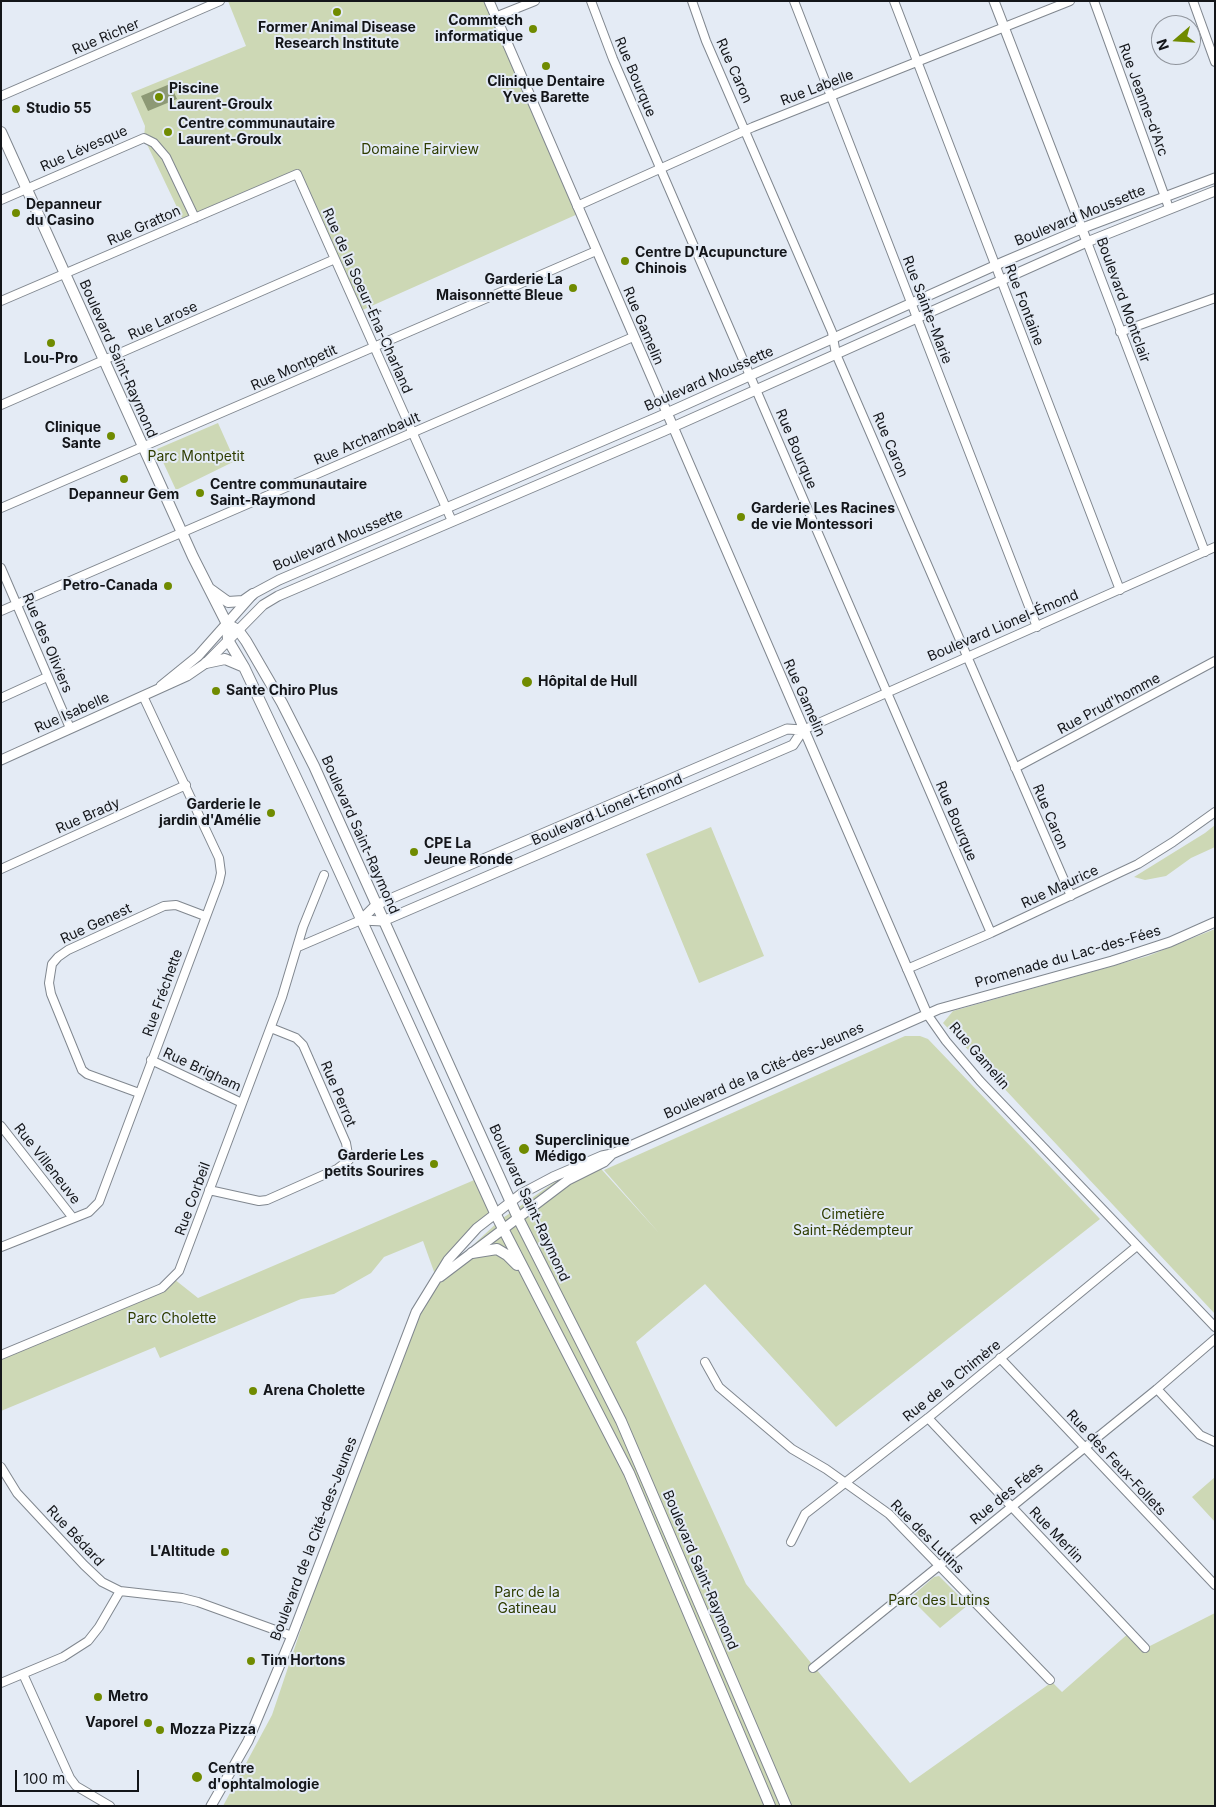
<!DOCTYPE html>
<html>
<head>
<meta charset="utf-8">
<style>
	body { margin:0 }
	#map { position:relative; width:1216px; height:1807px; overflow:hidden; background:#e4ebf5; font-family:Inter,sans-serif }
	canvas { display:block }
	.frame { position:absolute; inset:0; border:2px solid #131519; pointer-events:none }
	.north { position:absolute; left:1151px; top:15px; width:50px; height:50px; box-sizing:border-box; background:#e4ebf5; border:1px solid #90959d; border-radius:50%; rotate:251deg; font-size:14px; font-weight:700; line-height:20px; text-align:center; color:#131519 }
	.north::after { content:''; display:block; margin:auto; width:18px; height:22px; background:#708b00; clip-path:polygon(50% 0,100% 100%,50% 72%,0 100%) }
	.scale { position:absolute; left:15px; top:1770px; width:124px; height:22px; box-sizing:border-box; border:2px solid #131519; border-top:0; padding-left:6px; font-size:15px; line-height:18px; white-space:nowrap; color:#131519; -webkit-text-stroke:4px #e4ebf5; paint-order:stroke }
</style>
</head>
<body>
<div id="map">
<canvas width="1216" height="1807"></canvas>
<div class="frame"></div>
<div class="north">N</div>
<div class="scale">100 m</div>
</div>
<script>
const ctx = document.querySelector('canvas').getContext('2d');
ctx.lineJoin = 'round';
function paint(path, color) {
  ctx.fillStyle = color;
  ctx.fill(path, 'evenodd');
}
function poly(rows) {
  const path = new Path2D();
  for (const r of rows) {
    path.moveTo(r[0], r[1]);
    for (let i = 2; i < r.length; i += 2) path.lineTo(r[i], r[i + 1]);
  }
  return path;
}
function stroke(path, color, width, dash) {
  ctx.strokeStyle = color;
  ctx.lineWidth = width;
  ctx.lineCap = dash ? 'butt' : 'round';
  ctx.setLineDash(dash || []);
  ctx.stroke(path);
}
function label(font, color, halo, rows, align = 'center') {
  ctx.font = font + ' Inter,sans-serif';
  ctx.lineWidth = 4;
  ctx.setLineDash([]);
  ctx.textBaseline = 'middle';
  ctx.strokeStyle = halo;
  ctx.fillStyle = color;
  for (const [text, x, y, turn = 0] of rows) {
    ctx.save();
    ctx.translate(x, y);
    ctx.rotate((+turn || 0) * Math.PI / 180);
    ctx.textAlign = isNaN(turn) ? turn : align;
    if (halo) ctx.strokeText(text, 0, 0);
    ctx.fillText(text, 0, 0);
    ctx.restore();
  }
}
const green = poly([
	[228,1,489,1,580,213,358,312,297,174,184,222,144,138,145,126,131,93,246,46],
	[218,423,235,461,176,490,157,449],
	[1215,825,1215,847,1191,858,1166,876,1145,880,1134,877,1205,833],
	[711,827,764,956,699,983,646,854],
	[1215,929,1215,1314,943,1023,953,1011,1148,956],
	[905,1036,920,1036,928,1039,1100,1219,836,1427,705,1284,636,1342,746,1584,910,1783,1052,1682,1062,1692,1130,1632,1146,1648,1215,1613,1215,1806,223,1806,272,1715,388,1371,437,1280,423,1241,384,1257,371,1273,334,1294,301,1299,160,1358,155,1347,1,1411,1,1355,174,1279,198,1298,479,1178,495,1213,477,1228,438,1278,500,1220,562,1177,593,1160,659,1233,604,1170],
	[1215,1477,1215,1522,1192,1497],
	[939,1576,968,1605,940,1628,910,1598,934,1577]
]);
const water = poly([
	[170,84,177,99,148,111,141,96]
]);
const minor = poly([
	[591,1,613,59,991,933],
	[692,1,706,41,832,332,836,354,1071,896],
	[794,1,1037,627],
	[894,1,1120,590],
	[1094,1,1169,208],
	[1193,1,1215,62],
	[495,17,535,1],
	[1,96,220,1],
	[1,200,144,138,154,143,166,157,195,218],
	[577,206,753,127,1070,1],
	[1087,242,1205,552],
	[1,301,297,174,452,521],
	[1120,332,1215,298],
	[1,405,335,259],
	[1,508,596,251],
	[1,568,70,728],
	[1,611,633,337],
	[1,698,47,677],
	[803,730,1215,547],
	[1015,768,1215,661],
	[1,869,186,785],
	[298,947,361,920],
	[907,969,991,933,1138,864,1173,842,1215,812],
	[927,1014,946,1041,980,1081,1215,1327],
	[151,1060,242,1103],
	[139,1093,87,1074,82,1070,51,994,49,983,52,964,58,957,68,950,164,906,176,905,205,916],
	[1,1126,73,1218],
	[209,1190,259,1201,267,1200,337,1169,349,1160,346,1143,303,1045,296,1038,271,1028],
	[1,1247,89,1212,99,1202,219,882,221,873,219,858,143,696],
	[1,1355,162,1288,179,1271,282,997,303,927,324,875],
	[1000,1358,1215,1585],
	[705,1362,719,1387,792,1449,826,1469,889,1514,1050,1680],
	[1157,1389,1200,1435,1215,1442],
	[928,1418,1145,1648],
	[1,1467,17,1493,84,1565,102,1582,120,1591,182,1598,198,1602,292,1636],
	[791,1542,805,1514,928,1418,1137,1246],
	[813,1668,1157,1389,1215,1339],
	[23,1674,70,1778,76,1786,110,1806],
	[1,1683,63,1657,88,1641,99,1627,120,1591]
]);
const tertiary = poly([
	[489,1,927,1014],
	[994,1,1087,242],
	[161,686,198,656,253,594,279,580,658,417,1003,262,1088,226,1215,178],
	[1,760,187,676,206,663,263,605,278,596,664,431,1087,242,1215,191],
	[361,920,383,921,793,745,803,730],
	[361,920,376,905,787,729,803,730],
	[440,1277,568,1180,604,1162,612,1154],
	[211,1806,248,1741,292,1636,416,1312,448,1260,477,1228,521,1194,553,1177,602,1156,612,1154,939,1009,1112,961,1170,942,1215,922]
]);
const secondary = poly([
	[1,132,193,557,227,624,228,640,244,667,309,805,495,1213,629,1473,770,1806],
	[210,589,228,602,243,601,253,594],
	[227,624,238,630,246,641,282,703,314,766,518,1218,621,1421,786,1806],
	[206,663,225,659,244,667],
	[472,1253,497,1249,507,1255,517,1265]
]);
const markers = [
	[337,12,5,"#708b00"],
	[533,29,5,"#708b00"],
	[546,66,5,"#708b00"],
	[159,97,5,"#708b00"],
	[16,109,5,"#708b00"],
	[168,132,5,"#708b00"],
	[16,213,5,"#708b00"],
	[625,261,5,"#708b00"],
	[573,288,5,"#708b00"],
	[51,343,5,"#708b00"],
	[111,436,5,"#708b00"],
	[124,479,5,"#708b00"],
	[200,493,5,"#708b00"],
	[741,517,5,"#708b00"],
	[168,586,5,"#708b00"],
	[527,682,6,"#708b00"],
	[216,691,5,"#708b00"],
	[271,813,5,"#708b00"],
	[414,852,5,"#708b00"],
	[524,1149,6,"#708b00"],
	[434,1164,5,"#708b00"],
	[253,1391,5,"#708b00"],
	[225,1552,5,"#708b00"],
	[251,1661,5,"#708b00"],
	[98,1697,5,"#708b00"],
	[148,1723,5,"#708b00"],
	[160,1730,5,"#708b00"],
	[197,1777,6,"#708b00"]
];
const poiNames = [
	["Commtech",523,21,"right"],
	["informatique",523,37,"right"],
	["Former Animal Disease",337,28,"center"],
	["Research Institute",337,44,"center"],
	["Clinique Dentaire",546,82,"center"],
	["Yves Barette",546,98,"center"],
	["Piscine",169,89],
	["Laurent-Groulx",169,105],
	["Studio 55",26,109],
	["Centre communautaire",178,124],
	["Laurent-Groulx",178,140],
	["Depanneur",26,205],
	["du Casino",26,221],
	["Centre D'Acupuncture",635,253],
	["Chinois",635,269],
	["Garderie La",563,280,"right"],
	["Maisonnette Bleue",563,296,"right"],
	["Lou-Pro",51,359,"center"],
	["Clinique",101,428,"right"],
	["Sante",101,444,"right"],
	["Centre communautaire",210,485],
	["Saint-Raymond",210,501],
	["Depanneur Gem",124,495,"center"],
	["Garderie Les Racines",751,509],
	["de vie Montessori",751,525],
	["Petro-Canada",158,586,"right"],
	["Hôpital de Hull",538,682],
	["Sante Chiro Plus",226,691],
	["Garderie le",261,805,"right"],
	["jardin d'Amélie",261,821,"right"],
	["CPE La",424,844],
	["Jeune Ronde",424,860],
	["Superclinique",535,1141],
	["Médigo",535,1157],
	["Garderie Les",424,1156,"right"],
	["petits Sourires",424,1172,"right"],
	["Arena Cholette",263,1391],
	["L'Altitude",215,1552,"right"],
	["Tim Hortons",261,1661],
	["Metro",108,1697],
	["Vaporel",138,1723,"right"],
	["Mozza Pizza",170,1730],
	["Centre",208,1769],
	["d'ophtalmologie",208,1785]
];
const streetNames = [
	["Rue Richer",106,37,-23],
	["Rue Caron",734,71,66],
	["Rue Bourque",635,77,67],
	["Rue Labelle",817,88,-21],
	["Rue Jeanne-d'Arc",1143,100,70],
	["Rue Lévesque",84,149,-24],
	["Boulevard Moussette",1080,216,-22],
	["Rue Gratton",144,226,-24],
	["Boulevard Montclair",1123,300,70],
	["Rue de la Soeur-Éna-Charland",367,301,66],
	["Rue Fontaine",1024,305,69],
	["Rue Sainte-Marie",927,310,69],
	["Rue Larose",163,321,-24],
	["Rue Gamelin",643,326,67],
	["Boulevard Saint-Raymond",118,359,66],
	["Rue Montpetit",294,368,-24],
	["Boulevard Moussette",709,379,-24],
	["Rue Archambault",367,439,-23],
	["Rue Caron",890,445,67],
	["Rue Bourque",796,449,67],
	["Boulevard Moussette",338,540,-23],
	["Boulevard Lionel-Émond",1003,626,-23],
	["Rue des Oliviers",47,643,67],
	["Rue Gamelin",804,698,66],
	["Rue Prud'homme",1109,704,-28],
	["Rue Isabelle",72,713,-24],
	["Boulevard Lionel-Émond",607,810,-23],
	["Rue Brady",88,816,-24],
	["Rue Caron",1050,817,67],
	["Rue Bourque",956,821,67],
	["Boulevard Saint-Raymond",360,835,66],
	["Rue Maurice",1060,887,-25],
	["Rue Genest",96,924,-25],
	["Promenade du Lac-des-Fées",1068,957,-16],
	["Rue Fréchette",163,993,-70],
	["Rue Gamelin",979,1056,49],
	["Rue Brigham",202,1070,25],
	["Boulevard de la Cité-des-Jeunes",764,1071,-24],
	["Rue Perrot",338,1094,67],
	["Rue Villeneuve",47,1164,52],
	["Rue Corbeil",193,1199,-70],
	["Boulevard Saint-Raymond",529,1203,65],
	["Rue de la Chimère",952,1381,-39],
	["Rue des Feux-Follets",1116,1463,47],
	["Rue des Fées",1007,1494,-39],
	["Rue Merlin",1056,1535,46],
	["Rue Bédard",75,1536,47],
	["Rue des Lutins",927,1537,45],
	["Boulevard de la Cité-des-Jeunes",314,1539,-69],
	["Boulevard Saint-Raymond",700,1570,67]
];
const parkNames = [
	["Domaine Fairview",420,150],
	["Parc Montpetit",196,457],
	["Cimetière",853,1215],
	["Saint-Rédempteur",853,1231],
	["Parc Cholette",172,1319],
	["Parc de la",527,1593],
	["Gatineau",527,1609],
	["Parc des Lutins",939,1601]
];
paint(green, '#cdd8b5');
paint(water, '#8d9975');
stroke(minor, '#80878f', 10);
stroke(tertiary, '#80878f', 11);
stroke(secondary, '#80878f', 12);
stroke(minor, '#fff', 8);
stroke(tertiary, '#fff', 9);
stroke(secondary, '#fff', 10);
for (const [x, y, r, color] of markers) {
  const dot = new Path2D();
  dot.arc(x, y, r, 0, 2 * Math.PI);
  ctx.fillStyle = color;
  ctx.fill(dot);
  stroke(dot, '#e4ebf5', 2);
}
label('bold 14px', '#131519', '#e4ebf5', poiNames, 'left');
label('14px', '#131519', '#e4ebf5', streetNames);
label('14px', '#2f3d00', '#e4ebf5', parkNames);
</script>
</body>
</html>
